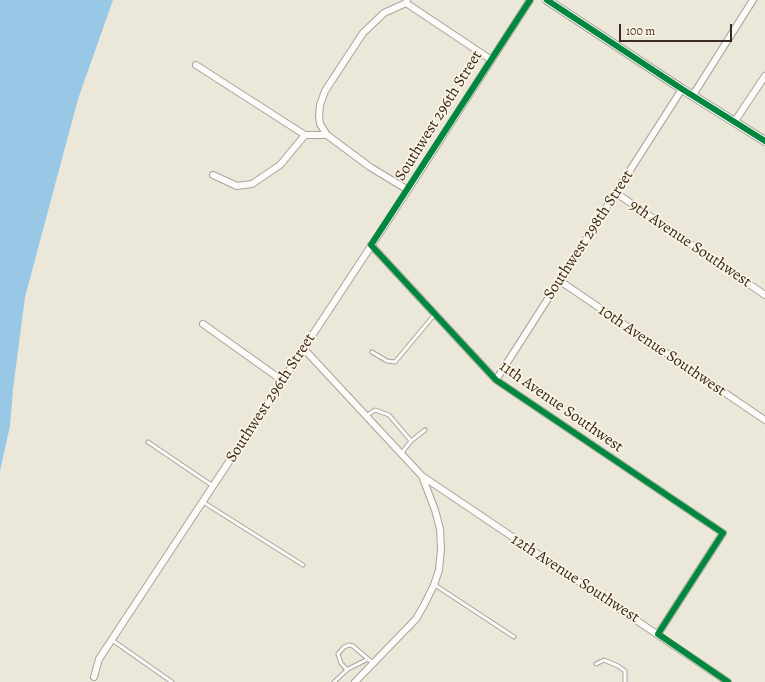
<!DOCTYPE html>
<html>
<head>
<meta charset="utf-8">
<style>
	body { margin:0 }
	#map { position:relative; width:765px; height:682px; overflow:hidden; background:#ebe7d9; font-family:Alegreya,serif }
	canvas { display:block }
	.scale { position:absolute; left:619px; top:24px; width:113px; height:18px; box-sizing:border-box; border:2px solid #3b2a1e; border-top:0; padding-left:5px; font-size:12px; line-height:14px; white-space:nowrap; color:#3b2a1e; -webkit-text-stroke:3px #fcf5e5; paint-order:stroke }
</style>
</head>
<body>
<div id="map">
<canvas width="765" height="682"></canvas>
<div class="scale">100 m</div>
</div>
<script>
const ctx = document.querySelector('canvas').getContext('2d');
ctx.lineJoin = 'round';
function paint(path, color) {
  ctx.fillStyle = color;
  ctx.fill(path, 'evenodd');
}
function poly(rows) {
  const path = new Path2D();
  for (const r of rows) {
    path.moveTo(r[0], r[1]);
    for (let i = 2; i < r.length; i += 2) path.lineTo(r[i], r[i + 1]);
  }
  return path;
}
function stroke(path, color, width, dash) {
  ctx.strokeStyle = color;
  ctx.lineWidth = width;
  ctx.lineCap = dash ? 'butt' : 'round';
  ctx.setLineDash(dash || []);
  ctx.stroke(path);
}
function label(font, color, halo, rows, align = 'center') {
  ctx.font = font + ' Alegreya,serif';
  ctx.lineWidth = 3.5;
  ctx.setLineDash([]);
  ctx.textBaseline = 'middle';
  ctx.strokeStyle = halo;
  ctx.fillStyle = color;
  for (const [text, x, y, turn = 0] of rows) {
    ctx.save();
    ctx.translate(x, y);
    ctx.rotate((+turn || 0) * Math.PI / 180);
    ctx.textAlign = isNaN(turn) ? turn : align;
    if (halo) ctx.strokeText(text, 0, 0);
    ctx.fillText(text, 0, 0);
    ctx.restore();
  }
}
const water = poly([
	[0,0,113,0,78,99,25,297,13,389,10,426,0,471]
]);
const service = poly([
	[372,352,387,361,395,362,435,314],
	[366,416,375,410,389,415,411,441,401,454],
	[411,441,425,430],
	[148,442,213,486],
	[203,502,303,565],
	[435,585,514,637],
	[112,640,172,682],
	[596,664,604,660,618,666,625,671,625,682],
	[347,670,341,663,338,654,344,647,349,645,353,646,368,659],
	[334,682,348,669,368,659,373,663]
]);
const minor = poly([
	[406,3,490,59],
	[196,65,305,135,327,135,370,167,408,190],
	[693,95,753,0],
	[735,121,765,76],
	[327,135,320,124,319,116,320,105,325,91,363,33,384,13,406,3,407,0],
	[213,175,237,186,252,184,280,165,305,135],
	[616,193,765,295],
	[371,245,496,380,723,533,658,634],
	[560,281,765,420],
	[203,324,283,381],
	[304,349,422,476,435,510,440,529,441,549,439,570,434,585,424,605,416,619,355,682],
	[496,380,682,89],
	[422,476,728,682],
	[94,677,99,659,408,190,530,0]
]);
const tertiary = poly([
	[547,0,682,89,765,141]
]);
const cycleway = poly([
	[530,0,371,245,496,380,723,533,658,634,728,682],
	[547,0,682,89,765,141]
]);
const streetNames = [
	["Southwest 296th Street",439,116,-58],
	["Southwest 298th Street",589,235,-57],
	["9th Avenue Southwest",690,244,34],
	["10th Avenue Southwest",662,351,34],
	["Southwest 296th Street",271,398,-57],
	["11th Avenue Southwest",561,407,35],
	["12th Avenue Southwest",575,579,33]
];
paint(water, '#98c8e6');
stroke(service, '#a8a49a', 5);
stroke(minor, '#a8a49a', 8);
stroke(tertiary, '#a8a49a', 10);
stroke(service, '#fcfbf9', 3);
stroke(minor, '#fcfbf9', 6);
stroke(tertiary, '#fcfbf9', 8);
stroke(cycleway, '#00873e', 6);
label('16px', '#3b2a1e', '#fcf5e5', streetNames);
</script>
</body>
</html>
